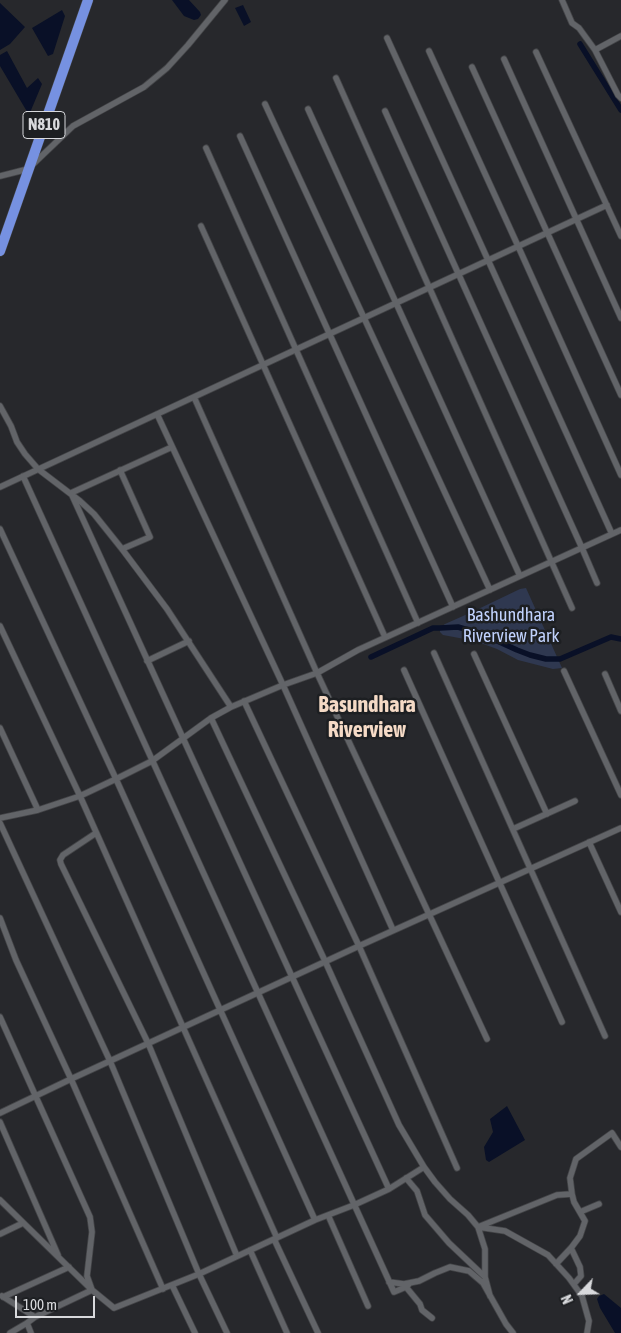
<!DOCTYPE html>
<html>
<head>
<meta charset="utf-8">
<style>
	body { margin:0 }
	#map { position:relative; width:621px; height:1333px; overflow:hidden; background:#27282c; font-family:"Asap Condensed",sans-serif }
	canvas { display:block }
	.north { position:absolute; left:556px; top:1268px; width:50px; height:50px; -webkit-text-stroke:4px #1d1f22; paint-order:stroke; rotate:246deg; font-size:14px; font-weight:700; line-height:20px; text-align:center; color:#d8d9dc }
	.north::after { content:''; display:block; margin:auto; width:18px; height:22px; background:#d8d9dc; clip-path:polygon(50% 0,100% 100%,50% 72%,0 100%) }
	.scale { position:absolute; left:15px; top:1296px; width:80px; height:22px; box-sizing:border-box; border:2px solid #d8d9dc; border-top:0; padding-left:6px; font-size:15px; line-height:18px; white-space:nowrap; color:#d8d9dc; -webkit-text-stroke:4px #1d1f22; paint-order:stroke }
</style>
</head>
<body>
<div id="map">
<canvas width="621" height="1333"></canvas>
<div class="north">N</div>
<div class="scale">100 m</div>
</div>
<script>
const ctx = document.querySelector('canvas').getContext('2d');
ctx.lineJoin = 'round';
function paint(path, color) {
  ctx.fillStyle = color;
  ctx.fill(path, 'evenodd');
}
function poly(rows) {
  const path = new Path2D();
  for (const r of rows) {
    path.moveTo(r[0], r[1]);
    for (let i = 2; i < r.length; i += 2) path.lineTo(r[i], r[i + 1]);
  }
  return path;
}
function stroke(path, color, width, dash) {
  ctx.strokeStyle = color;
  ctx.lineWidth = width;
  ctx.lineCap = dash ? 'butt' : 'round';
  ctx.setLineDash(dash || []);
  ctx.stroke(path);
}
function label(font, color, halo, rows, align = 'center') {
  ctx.font = font + ' "Asap Condensed",sans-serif';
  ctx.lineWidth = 5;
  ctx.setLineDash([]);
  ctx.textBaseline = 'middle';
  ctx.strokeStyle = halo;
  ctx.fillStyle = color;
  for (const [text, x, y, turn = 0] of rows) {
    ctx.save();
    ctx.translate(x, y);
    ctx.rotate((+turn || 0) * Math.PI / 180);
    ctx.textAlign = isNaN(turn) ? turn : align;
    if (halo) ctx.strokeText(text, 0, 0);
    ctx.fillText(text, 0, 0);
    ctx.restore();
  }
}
const green = poly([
	[526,588,562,668,553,669,518,660,497,649,475,641,443,635,440,632,440,628,445,624,472,612,520,589]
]);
const water = poly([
	[172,0,189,0,200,12,201,15,198,19,194,20,184,16],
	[0,3,25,27,10,44,0,50],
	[243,5,251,22,244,26,235,8],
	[62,10,65,16,53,54,48,56,32,28],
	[7,51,27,88,38,78,42,84,29,115,0,66,0,55],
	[507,1106,525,1140,489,1162,486,1160,484,1147,493,1132,490,1119],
	[604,1294,621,1308,621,1333,615,1333,600,1308,597,1299,599,1296]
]);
const canal = poly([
	[580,44,621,110],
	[371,657,433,628,440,628,458,627,482,634,517,650,530,655,546,659,560,659,611,637,621,639]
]);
const minor = poly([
	[562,0,572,23,579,28,595,50,618,95,621,98],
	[387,38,488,260,612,534],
	[595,50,621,36],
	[429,51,518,246,621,475],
	[536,52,621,236],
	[504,59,621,318],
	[472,67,621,395],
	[336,78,572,608],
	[265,104,490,590],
	[308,109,520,576],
	[385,111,582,548,597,583],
	[240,136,453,607],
	[206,148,418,623],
	[0,176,28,169,73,126,144,87,167,68,188,45,225,0],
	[201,226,385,637],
	[194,397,317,673,487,1039],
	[0,406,11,426,17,442,25,454,38,469,80,501,94,514,122,549,167,609,231,707],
	[157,414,283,685,393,930],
	[172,447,71,493,389,1189],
	[120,470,150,537,122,549],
	[23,476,394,1292,406,1287,410,1283],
	[0,487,607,205],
	[0,529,116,779,315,1220],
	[0,626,80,796,277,1238],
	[434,653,605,1036],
	[474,654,547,814],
	[147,661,189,641],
	[404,670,562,1022],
	[564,671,621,795],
	[605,674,621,711],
	[244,701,359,946,457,1168],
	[211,718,325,961,399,1125,424,1167,435,1182,450,1199,468,1215,478,1227,485,1249,485,1277,490,1296],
	[0,728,38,810],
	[0,818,38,810,80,796,116,779,152,761,211,718,231,707,283,685,317,673,358,650,621,530],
	[0,823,110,1061,199,1274,227,1333],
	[513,829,575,801],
	[96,833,63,855,60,860,61,864,148,1043,237,1256],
	[589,842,621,912],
	[0,918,16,960,71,1079,163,1289],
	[0,1017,90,1217,92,1232,87,1276,92,1290,35,1317,27,1323,10,1333],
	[0,1113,71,1079,359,946,621,828],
	[0,1122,58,1255],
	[406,1178,417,1191,425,1215,449,1243,485,1277],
	[0,1200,92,1290,114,1308,199,1274,315,1220,354,1205,389,1189,424,1167],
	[580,1212,599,1204],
	[328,1215,368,1306],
	[478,1227,557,1195,572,1194,570,1178,576,1159,612,1133,621,1147],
	[478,1227,505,1231,548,1255,569,1278,582,1296,589,1321,587,1333],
	[0,1234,23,1223],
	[274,1239,318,1333],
	[571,1248,580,1267,581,1276,574,1284],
	[250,1250,287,1333],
	[556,1264,571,1248,580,1236,585,1221,574,1202,572,1194],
	[389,1282,404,1284,419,1281,435,1273,450,1267,469,1271,483,1283,506,1324,513,1333],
	[172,1285,195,1333],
	[406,1287,420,1304,422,1310,432,1318],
	[2,1296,35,1317],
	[3,1297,69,1267],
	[27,1323,31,1333]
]);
const trunk = poly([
	[0,251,88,0]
]);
const shields = [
	[44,125,42]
];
const shieldNames = [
	["N810",44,125]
];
const parkNames = [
	["Bashundhara",511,615],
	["Riverview Park",511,636]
];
const districtNames = [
	["Basundhara",367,705],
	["Riverview",367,730]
];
paint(green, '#2f3850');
paint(water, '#091027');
stroke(canal, '#091027', 5.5);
stroke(minor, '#444548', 7);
stroke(trunk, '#444548', 11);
stroke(minor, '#626468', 5.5);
stroke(trunk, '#7691e1', 10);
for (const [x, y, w] of shields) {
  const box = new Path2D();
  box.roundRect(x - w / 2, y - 13.5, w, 27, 4);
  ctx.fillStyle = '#1d1f22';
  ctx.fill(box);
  stroke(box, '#d8d9dc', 1);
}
label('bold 16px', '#d8d9dc', null, shieldNames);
label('18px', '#c1d2fd', '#1d1f22', parkNames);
label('bold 22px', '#f5dac6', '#1d1f22', districtNames);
</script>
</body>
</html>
